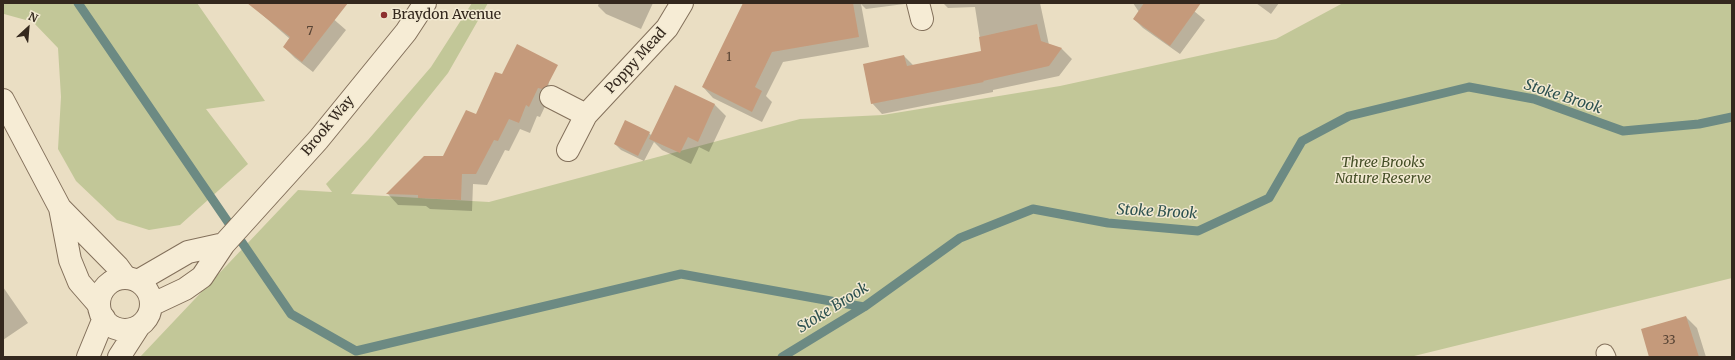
<!DOCTYPE html>
<html>
<head>
<meta charset="utf-8">
<style>
	body { margin:0 }
	#map { position:relative; width:1735px; height:360px; overflow:hidden; background:#eadec3; font-family:Merriweather,serif }
	canvas { display:block }
	.frame { position:absolute; inset:0; border:4px solid #34281e; pointer-events:none }
	.north { position:absolute; left:8px; top:8px; width:40px; height:40px; -webkit-text-stroke:3px #f2e9d1; paint-order:stroke; rotate:26deg; font-size:11px; font-weight:700; line-height:16px; text-align:center; color:#34281e }
	.north::after { content:''; display:block; margin:auto; width:14px; height:18px; background:#34281e; clip-path:polygon(50% 0,100% 100%,50% 72%,0 100%) }
</style>
</head>
<body>
<div id="map">
<canvas width="1735" height="360"></canvas>
<div class="frame"></div>
<div class="north">N</div>
</div>
<script>
const ctx = document.querySelector('canvas').getContext('2d');
ctx.lineJoin = 'round';
function paint(path, color) {
  ctx.fillStyle = color;
  ctx.fill(path, 'evenodd');
}
function poly(rows) {
  const path = new Path2D();
  for (const r of rows) {
    if (r.length === 3) {
      path.moveTo(r[0] + r[2], r[1]);
      path.arc(r[0], r[1], r[2], 0, 2 * Math.PI);
      continue;
    }
    path.moveTo(r[0], r[1]);
    for (let i = 2; i < r.length; i += 2) path.lineTo(r[i], r[i + 1]);
  }
  return path;
}
function stroke(path, color, width, dash) {
  ctx.strokeStyle = color;
  ctx.lineWidth = width;
  ctx.lineCap = dash ? 'butt' : 'round';
  ctx.setLineDash(dash || []);
  ctx.stroke(path);
}
function label(font, color, halo, rows, align = 'center') {
  ctx.font = font + ' Merriweather,serif';
  ctx.lineWidth = 3;
  ctx.setLineDash([]);
  ctx.textBaseline = 'middle';
  ctx.strokeStyle = halo;
  ctx.fillStyle = color;
  for (const [text, x, y, turn = 0] of rows) {
    ctx.save();
    ctx.translate(x, y);
    ctx.rotate((+turn || 0) * Math.PI / 180);
    ctx.textAlign = isNaN(turn) ? turn : align;
    if (halo) ctx.strokeText(text, 0, 0);
    ctx.fillText(text, 0, 0);
    ctx.restore();
  }
}
const green = poly([
	[3,3,197,3,265,101,206,109,248,164,180,225,149,230,117,220,76,181,58,149,61,97,58,48,33,22,4,14],
	[472,3,488,3,448,73,351,194,489,202,800,119,883,115,1060,86,1276,39,1343,3,1732,3,1732,278,1410,357,140,357,298,190,332,192,326,184,368,140,431,67]
]);
const shadow = poly([
	[265,3,315,3,346,30,313,72,295,58,284,47,290,39,258,11],
	[599,3,653,3,641,29,606,14,598,6],
	[744,3,912,3,866,9,861,4,869,47,783,62,766,96,772,102,762,122,713,98,703,87],
	[943,3,1040,3,1049,45,1062,49,1072,59,1059,76,993,90,993,92,882,114,872,103,904,56,914,66,982,52,975,7,948,8],
	[1133,3,1184,3,1205,20,1180,54,1143,28,1134,19,1139,12],
	[1256,3,1279,3,1271,14],
	[550,67,547,102,540,117,537,116,530,133,520,129,509,151,505,150,487,185,473,184,472,211,430,209,426,206,398,205,388,194,425,157,443,157,477,116,502,76],
	[676,87,715,105,726,116,709,152,699,147,691,164,662,150,654,142,644,161,621,150,615,144,649,133,652,136],
	[3,287,28,323,3,340],
	[1686,317,1697,328,1706,357,1650,357]
]);
const stream = poly([
	[78,3,291,314,356,351,681,274,864,307],
	[782,357,864,307,960,238,1033,209,1108,223,1198,231,1269,198,1302,141,1349,116,1469,87,1534,99,1623,131,1699,124,1732,117]
]);
const building = poly([
	[247,3,348,3,302,62,283,47,290,37],
	[743,3,853,3,859,37,772,52,755,87,762,91,752,112,702,87],
	[1144,3,1201,3,1170,46,1133,19],
	[1037,24,1041,41,1062,48,1049,66,983,81,984,82,871,104,863,64,904,55,907,66,981,51,979,37],
	[517,44,558,65,547,86,542,89,538,88,529,107,526,105,519,123,509,119,498,141,494,140,476,174,462,174,461,200,418,198,418,195,386,194,424,156,443,156,466,110,476,114,495,72,502,74],
	[675,85,715,104,698,142,688,137,680,153,649,139],
	[625,120,650,132,638,156,614,144],
	[1686,316,1699,357,1649,357,1641,329]
]);
const service = poly([
	[1605,353,1607,357]
]);
const minor = poly([
	[918,3,922,19],
	[551,97,586,115],
	[3,100,60,208,118,267,126,278],
	[568,150,586,115,667,28,682,3],
	[60,208,70,260,79,282,99,305]
]);
const tertiary = poly([
	[125,304,26],
	[138,281,188,252,224,244],
	[151,305,185,289,202,277,224,244,318,140,406,32,425,3],
	[88,357,104,318],
	[119,357,139,326]
]);
const markers = [
	[384,15,4,"#8d3030"]
];
const numberNames = [
	["7",310,32],
	["1",729,58],
	["33",1669,341]
];
const poiNames = [
	["Braydon Avenue",392,15]
];
const streetNames = [
	["Poppy Mead",636,61,-48],
	["Brook Way",328,126,-50]
];
const parkNames = [
	["Three Brooks",1383,163],
	["Nature Reserve",1383,179]
];
const waterNames = [
	["Stoke Brook",1563,97,18],
	["Stoke Brook",1157,212,3],
	["Stoke Brook",833,308,-32]
];
paint(green, '#c2c798');
paint(shadow, '#0003');
stroke(stream, '#6c8a83', 9);
paint(building, '#c59a7b');
stroke(service, '#83705b', 19);
stroke(minor, '#83705b', 24);
stroke(tertiary, '#83705b', 24);
stroke(service, '#f6ecd5', 17);
stroke(minor, '#f6ecd5', 22);
stroke(tertiary, '#f6ecd5', 22);
for (const [x, y, r, color] of markers) {
  const dot = new Path2D();
  dot.arc(x, y, r, 0, 2 * Math.PI);
  ctx.fillStyle = color;
  ctx.fill(dot);
  stroke(dot, '#f2e9d1', 1.5);
}
label('12px', '#584435', null, numberNames);
label('14px', '#34281e', '#f2e9d1', poiNames, 'left');
label('14px', '#34281e', '#f2e9d1', streetNames);
label('italic 14px', '#444e26', '#f2e9d1', parkNames);
label('italic 15px', '#2e5250', '#f2e9d1', waterNames);
</script>
</body>
</html>
